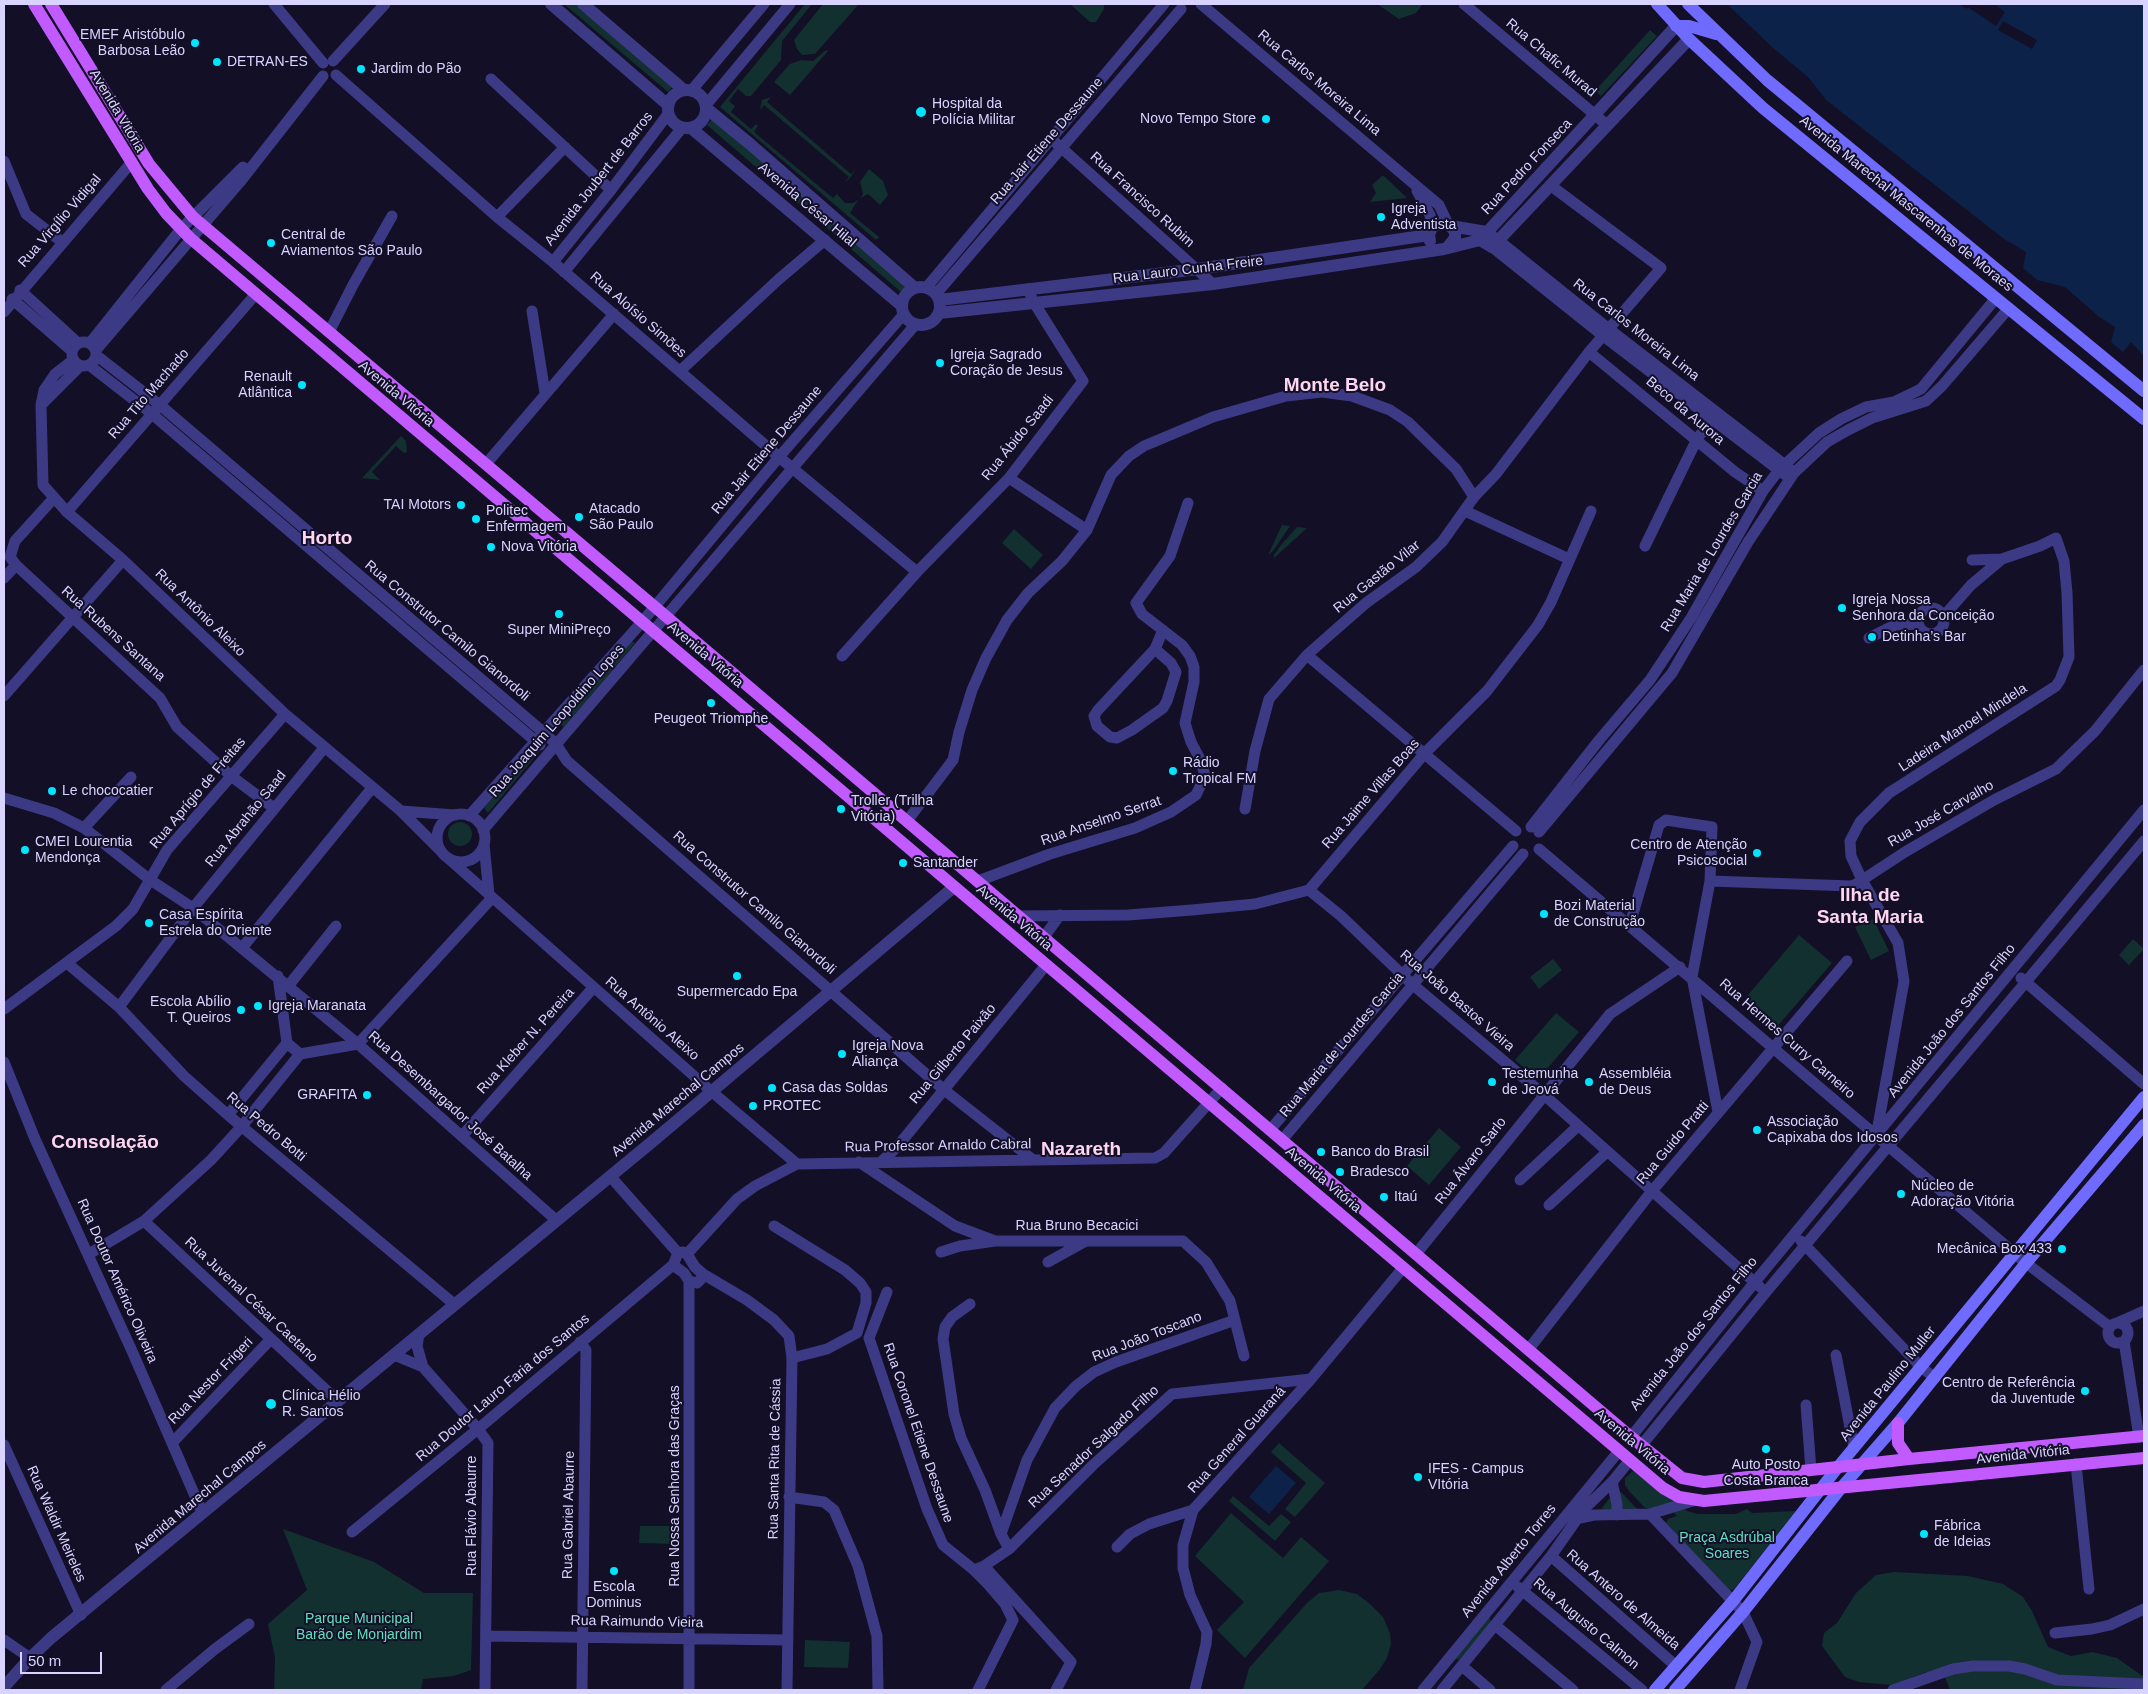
<!DOCTYPE html>
<html>
<head>
<meta charset="utf-8">
<style>
	body { margin:0 }
	#map { position:relative; width:2148px; height:1694px; overflow:hidden; background:#130f26; font-family:Arial,sans-serif }
	canvas { display:block }
	.frame { position:absolute; inset:0; border:5px solid #d9d4ff; pointer-events:none }
	.scale { position:absolute; left:20px; top:1652px; width:82px; height:22px; box-sizing:border-box; border:2px solid #d9d4ff; border-top:0; padding-left:6px; font-size:15px; line-height:18px; white-space:nowrap; color:#d9d4ff; -webkit-text-stroke:4px #130f26; paint-order:stroke }
</style>
</head>
<body>
<div id="map">
<canvas width="2148" height="1694"></canvas>
<div class="frame"></div>
<div class="scale">50 m</div>
</div>
<script>
const ctx = document.querySelector('canvas').getContext('2d');
ctx.lineJoin = 'round';
function paint(path, color) {
  ctx.fillStyle = color;
  ctx.fill(path, 'evenodd');
}
function poly(rows) {
  const path = new Path2D();
  for (const r of rows) {
    if (r.length === 3) {
      path.moveTo(r[0] + r[2], r[1]);
      path.arc(r[0], r[1], r[2], 0, 2 * Math.PI);
      continue;
    }
    path.moveTo(r[0], r[1]);
    for (let i = 2; i < r.length; i += 2) path.lineTo(r[i], r[i + 1]);
  }
  return path;
}
function stroke(path, color, width, dash) {
  ctx.strokeStyle = color;
  ctx.lineWidth = width;
  ctx.lineCap = dash ? 'butt' : 'round';
  ctx.setLineDash(dash || []);
  ctx.stroke(path);
}
function label(font, color, halo, rows, align = 'center') {
  ctx.font = font + ' Arial,sans-serif';
  ctx.lineWidth = 4;
  ctx.setLineDash([]);
  ctx.textBaseline = 'middle';
  ctx.strokeStyle = halo;
  ctx.fillStyle = color;
  for (const [text, x, y, turn = 0] of rows) {
    ctx.save();
    ctx.translate(x, y);
    ctx.rotate((+turn || 0) * Math.PI / 180);
    ctx.textAlign = isNaN(turn) ? turn : align;
    if (halo) ctx.strokeText(text, 0, 0);
    ctx.fillText(text, 0, 0);
    ctx.restore();
  }
}
const green = poly([
	[564,4,578,4,674,85,668,92],
	[805,4,812,4,782,41,781,60,751,96,746,96,738,89,729,101,735,106,731,112,751,129,756,124,758,126,754,132,833,198,837,194,845,203,853,203,858,200,850,213,879,237,876,240,720,107],
	[823,4,859,4,815,54,802,55,797,49,794,40],
	[1070,4,1104,4,1104,9,1096,22,1090,22],
	[1377,4,1423,4,1416,13,1399,19],
	[1650,30,1657,36,1601,96,1595,91],
	[826,50,828,51,790,95,774,82,790,64,801,60,813,61],
	[771,97,767,102,851,174,856,169,849,179,844,183,849,177,764,105,760,110,762,100],
	[713,118,907,286,901,292,707,125],
	[869,169,883,181,888,195,880,205,868,194,861,198,863,193,860,182],
	[1382,176,1384,176,1407,198,1370,202,1376,193,1372,185],
	[401,436,406,441,407,452,404,453,396,446,372,472,380,480,362,478],
	[1282,525,1290,526,1273,551,1268,555],
	[1297,527,1307,528,1274,558,1274,555,1281,545],
	[1014,529,1043,555,1031,569,1002,543],
	[630,640,635,643,564,727,560,724],
	[535,748,540,751,488,813,484,808],
	[460,834,12],
	[1873,919,1889,951,1871,960,1855,927],
	[1799,935,1832,963,1775,1029,1743,1001],
	[2133,939,2144,949,2129,965,2119,955],
	[1553,959,1562,970,1539,989,1530,977],
	[1556,1013,1579,1032,1538,1079,1515,1060],
	[1439,1128,1461,1147,1429,1185,1407,1166],
	[1279,1443,1325,1483,1295,1517,1285,1509,1306,1483,1271,1452],
	[1634,1470,1687,1511,1697,1514,1736,1514,1747,1509,1752,1513,1796,1511,1735,1588,1728,1592,1666,1523,1668,1519,1677,1516,1671,1510,1651,1510,1644,1507,1629,1491,1625,1485,1625,1478],
	[1619,1491,1622,1493,1637,1509,1603,1510,1602,1508,1614,1492],
	[1233,1496,1269,1526,1281,1514,1291,1522,1275,1541,1229,1501],
	[1231,1513,1283,1558,1301,1537,1329,1561,1245,1658,1217,1630,1244,1602,1195,1556],
	[640,1526,676,1526,675,1544,639,1543],
	[283,1529,374,1562,424,1593,473,1593,471,1670,454,1676,423,1679,421,1690,274,1690,275,1658,268,1624,307,1590],
	[1894,1572,1968,1576,2003,1584,2023,1597,2032,1611,2048,1647,2071,1656,2092,1652,2117,1658,2144,1677,2144,1690,1950,1690,1943,1672,1926,1672,1892,1685,1859,1682,1845,1677,1822,1646,1824,1633,1837,1623,1856,1593,1876,1575],
	[1339,1590,1357,1594,1370,1604,1383,1617,1390,1633,1391,1644,1387,1658,1380,1669,1362,1690,1243,1690,1249,1668,1307,1603,1319,1593],
	[1490,1617,1491,1623,1459,1660,1454,1658],
	[805,1640,850,1642,848,1668,804,1667]
]);
const water = poly([
	[1727,4,2144,4,2144,356,2131,342,2123,352,2111,342,2115,327,2098,316,2065,287,2037,280,2023,268,2026,252,2004,239,1826,100,1809,78,1772,47],
	[1276,1466,1296,1483,1269,1514,1249,1497]
]);
const pier = poly([
	[1959,4,1994,4,2005,12,1996,26,1968,7,1967,9],
	[2003,21,2037,40,2032,49,1998,30]
]);
const minor = poly([
	[274,4,323,63],
	[1201,4,1439,205,1448,224],
	[1464,4,1607,125],
	[333,61,385,4],
	[336,75,497,217,553,262,779,457,917,572,1009,478,1083,381,1033,301,1028,289],
	[491,79,611,190],
	[691,91,764,4],
	[706,105,790,4],
	[1056,143,1213,284],
	[4,161,26,214,62,242],
	[1417,191,1430,215,1432,227],
	[497,217,565,147],
	[1498,240,1609,329,1789,468],
	[1492,247,1602,335,1785,475],
	[553,262,611,190,668,114],
	[564,272,682,128],
	[926,288,1164,4],
	[20,290,78,343],
	[936,294,1181,9],
	[12,299,72,351],
	[532,311,545,393],
	[4,312,131,163],
	[329,332,353,285,392,216],
	[84,354,12],
	[90,343,181,229,243,167],
	[96,350,240,182,323,76],
	[1589,352,1735,472,1763,491],
	[96,355,160,405,543,732,556,744,567,761,943,1089,1032,1159],
	[73,360,55,374,44,390,41,405,43,485,67,512,123,560,285,714,401,811,439,849],
	[89,365,152,414,540,745],
	[680,371,779,279,825,240],
	[41,405,80,366],
	[486,464,614,314],
	[1009,478,1087,530],
	[53,499,15,541,10,557,16,565,160,698,177,727,231,776,274,808],
	[1465,511,1569,559],
	[67,512,255,295],
	[1645,546,1697,439,1712,419],
	[4,578,16,565],
	[1931,621,13],
	[1943,617,1971,585,2002,559],
	[1869,638,1895,625,1918,624],
	[1155,649,1171,663,1176,672,1167,701,1163,708,1132,730,1117,738,1110,737,1097,726,1094,716,1098,710,1155,649,1163,630],
	[1307,655,1516,831],
	[842,656,917,572],
	[4,696,123,560],
	[4,798,54,813,84,828,149,879,193,908,358,1044,556,1220],
	[1245,809,1255,751,1269,699,1307,655,1325,639,1366,603,1416,567,1442,542,1474,497,1496,474,1589,352,1661,268,1550,185],
	[401,811,455,815],
	[461,838,24],
	[469,816,642,622,779,457,904,314],
	[907,821,953,760,959,732,972,690,986,658,1007,620,1028,593,1062,561,1087,530,1111,475,1129,456,1144,446,1213,417,1286,396,1322,392,1352,396,1390,410,1408,422,1456,469,1474,497],
	[1531,827,1600,739,1650,680,1691,618,1763,491,1779,470,1819,433,1841,419,1866,407,1894,402,1921,389,1996,298],
	[84,828,131,777],
	[483,830,915,325],
	[1539,832,1672,673,1748,542,1794,473,1827,442,1848,430,1872,418,1926,401,1942,386,2009,308],
	[484,844,489,895],
	[1539,849,2026,1263,2110,1327],
	[449,859,711,1091,797,1164],
	[978,881,1050,854,1135,828,1171,812,1196,795,1205,776,1201,761,1191,742,1185,723,1194,682,1194,667,1190,656,1182,645,1142,614,1136,603,1170,556,1188,503],
	[1710,881,1851,886,1856,884,1905,852,1994,800,2056,769,2095,731,2144,670],
	[1309,890,1341,916,1412,984,1543,1094,1760,1287],
	[1019,916,1128,915,1192,910,1255,904,1309,890,1425,753,1487,691,1538,625,1551,602,1591,511],
	[1630,924,1659,825,1666,820,1712,827,1710,881,1692,977,1718,1112],
	[1044,937,1060,915],
	[242,948,372,788],
	[67,963,119,1007,184,1076,228,1115,454,1304],
	[278,976,287,1043,300,1054,358,1044,492,898],
	[2021,978,2144,1084],
	[289,985,336,926],
	[119,1007,193,908,324,748],
	[4,1009,116,926,133,909,167,850,285,714],
	[4,1062,35,1139,132,1351,202,1512],
	[228,1115,287,1043],
	[1270,1130,1513,846],
	[462,1136,593,988],
	[1876,1137,1904,981,1898,943,1862,880,1851,856,1850,841,1860,822,1889,793,2056,686,2060,680,2069,657,2067,593,2064,561,2056,538,2040,546,2002,559,1972,560],
	[1282,1140,1523,854],
	[882,1161,897,1147,1046,965],
	[859,1162,955,1226,995,1241],
	[610,1176,678,1253],
	[1520,1180,1578,1126],
	[1549,1205,1607,1152],
	[144,1221,338,1401],
	[774,1226,845,1270,860,1283,866,1292,866,1303,857,1333],
	[1801,1241,1921,1367,1935,1378],
	[683,1252,687,1254,695,1267,703,1274,703,1277,697,1283,689,1281,684,1273,673,1265,678,1253,683,1252],
	[941,1252,960,1246,995,1241,1183,1241,1206,1262,1230,1301,1244,1356],
	[89,1254,144,1221,211,1160,242,1126,300,1054],
	[687,1254,737,1199,755,1186,797,1164,1155,1158,1164,1153,1222,1088],
	[1416,1254,1610,1014,1680,967],
	[1048,1262,1086,1241],
	[703,1274,747,1300,774,1320,789,1336,792,1358,787,1690],
	[689,1281,689,1690],
	[887,1292,869,1338,927,1509,943,1545,974,1570,987,1583,1005,1604,1013,1620,978,1690],
	[970,1304,952,1317,945,1327,943,1339,954,1414,961,1438,985,1490,1001,1534],
	[2117,1323,2144,1311],
	[2118,1333,10],
	[419,1334,417,1346,423,1367],
	[2124,1341,2139,1437],
	[580,1342,586,1350,582,1690],
	[1528,1350,1652,1191,1847,961],
	[394,1355,423,1367,478,1429,488,1443,485,1690],
	[1836,1355,1854,1448],
	[792,1358,827,1349,857,1333],
	[1806,1405,1811,1470],
	[1631,1437,1754,1283,2144,810],
	[172,1443,271,1339],
	[4,1445,81,1615],
	[1641,1446,1766,1292,2144,841],
	[2076,1464,2089,1589],
	[1612,1482,1617,1504,1617,1515],
	[789,1497,824,1502,834,1510,858,1566,877,1636,878,1690],
	[1650,1514,1743,1612,1757,1642,1740,1690],
	[1580,1518,1594,1515,1650,1514,1696,1500],
	[352,1532,478,1429,673,1265],
	[1117,1547,1130,1534,1149,1524,1193,1510],
	[1009,1549,1001,1534,1027,1460,1055,1408,1076,1386,1094,1372,1116,1362,1235,1320],
	[1551,1556,1676,1666],
	[984,1566,1071,1662,1056,1690],
	[974,1570,984,1566,1009,1549,1093,1465,1172,1394,1311,1379],
	[1518,1587,1642,1690],
	[1495,1625,1573,1690],
	[2055,1633,2092,1629,2110,1625,2144,1609],
	[486,1636,788,1640],
	[4,1640,30,1658],
	[1462,1666,1490,1690],
	[166,1690,215,1649,249,1624],
	[1195,1690,1206,1644,1207,1632,1190,1595,1183,1568,1183,1545,1193,1510,1311,1379,1403,1268],
	[1423,1690,1619,1451],
	[1442,1690,1551,1556,1584,1509,1612,1482,1630,1460],
	[1893,1690,1953,1669,1973,1666,2009,1666,2025,1669,2057,1680,2144,1684]
]);
const tertiary = poly([
	[551,4,668,105],
	[583,4,684,90],
	[687,109,19],
	[706,108,750,144,915,288],
	[691,128,902,306],
	[1451,226,1486,232,1492,236],
	[1480,240,1676,26],
	[1430,241,1429,235,1432,227,1441,223,1448,224,1455,231,1455,238,1447,248],
	[921,306,19],
	[939,300,1198,269,1429,235],
	[939,313,1213,284,1444,249,1480,240,1492,247,1689,39],
	[4,1687,30,1658,51,1638,653,1141,954,887]
]);
const secondary = poly([
	[1657,4,1689,39,1763,108,2144,419],
	[1688,4,1767,80,2144,391],
	[1676,26,1689,26,1716,34],
	[1655,1690,1733,1601,1838,1467,2144,1097],
	[1675,1690,1743,1612,1841,1488,1898,1423,2026,1263,2144,1125]
]);
const primary = poly([
	[34,4,148,189,166,213,190,238,1663,1488,1679,1497,1704,1501,2144,1458],
	[51,4,149,164,193,217,655,607,1631,1437,1682,1478,1704,1482,1909,1459,2144,1436],
	[1898,1423,1898,1443,1909,1459]
]);
const markers = [
	[195,43,5,"#00e5ff"],
	[217,62,5,"#00e5ff"],
	[361,69,5,"#00e5ff"],
	[921,112,6,"#00e5ff"],
	[1266,119,5,"#00e5ff"],
	[1381,217,5,"#00e5ff"],
	[271,243,5,"#00e5ff"],
	[940,363,5,"#00e5ff"],
	[302,385,5,"#00e5ff"],
	[461,505,5,"#00e5ff"],
	[579,517,5,"#00e5ff"],
	[476,519,5,"#00e5ff"],
	[491,547,5,"#00e5ff"],
	[1842,608,5,"#00e5ff"],
	[559,614,5,"#00e5ff"],
	[1872,637,5,"#00e5ff"],
	[711,703,5,"#00e5ff"],
	[1173,771,5,"#00e5ff"],
	[52,791,5,"#00e5ff"],
	[841,809,5,"#00e5ff"],
	[25,850,5,"#00e5ff"],
	[1757,853,5,"#00e5ff"],
	[903,863,5,"#00e5ff"],
	[1544,914,5,"#00e5ff"],
	[149,923,5,"#00e5ff"],
	[737,976,5,"#00e5ff"],
	[258,1006,5,"#00e5ff"],
	[241,1010,5,"#00e5ff"],
	[842,1054,5,"#00e5ff"],
	[1492,1082,5,"#00e5ff"],
	[1589,1082,5,"#00e5ff"],
	[772,1088,5,"#00e5ff"],
	[367,1095,5,"#00e5ff"],
	[753,1106,5,"#00e5ff"],
	[1757,1130,5,"#00e5ff"],
	[1321,1152,5,"#00e5ff"],
	[1340,1172,5,"#00e5ff"],
	[1901,1194,5,"#00e5ff"],
	[1384,1197,5,"#00e5ff"],
	[2062,1249,5,"#00e5ff"],
	[2085,1391,5,"#00e5ff"],
	[271,1404,6,"#00e5ff"],
	[1766,1449,5,"#00e5ff"],
	[1418,1477,5,"#00e5ff"],
	[1924,1534,5,"#00e5ff"],
	[614,1571,5,"#00e5ff"]
];
const poiNames = [
	["EMEF Aristóbulo",185,35,"right"],
	["Barbosa Leão",185,51,"right"],
	["DETRAN-ES",227,62],
	["Jardim do Pão",371,69],
	["Hospital da",932,104],
	["Polícia Militar",932,120],
	["Novo Tempo Store",1256,119,"right"],
	["Igreja",1391,209],
	["Adventista",1391,225],
	["Central de",281,235],
	["Aviamentos São Paulo",281,251],
	["Igreja Sagrado",950,355],
	["Coração de Jesus",950,371],
	["Renault",292,377,"right"],
	["Atlântica",292,393,"right"],
	["TAI Motors",451,505,"right"],
	["Atacado",589,509],
	["São Paulo",589,525],
	["Politec",486,511],
	["Enfermagem",486,527],
	["Nova Vitória",501,547],
	["Igreja Nossa",1852,600],
	["Senhora da Conceição",1852,616],
	["Super MiniPreço",559,630,"center"],
	["Detinha’s Bar",1882,637],
	["Peugeot Triomphe",711,719,"center"],
	["Rádio",1183,763],
	["Tropical FM",1183,779],
	["Le chococatier",62,791],
	["Troller (Trilha",851,801],
	["Vitória)",851,817],
	["CMEI Lourentia",35,842],
	["Mendonça",35,858],
	["Centro de Atenção",1747,845,"right"],
	["Psicosocial",1747,861,"right"],
	["Santander",913,863],
	["Bozi Material",1554,906],
	["de Construção",1554,922],
	["Casa Espírita",159,915],
	["Estrela do Oriente",159,931],
	["Supermercado Epa",737,992,"center"],
	["Escola Abílio",231,1002,"right"],
	["T. Queiros",231,1018,"right"],
	["Igreja Maranata",268,1006],
	["Igreja Nova",852,1046],
	["Aliança",852,1062],
	["Testemunha",1502,1074],
	["de Jeová",1502,1090],
	["Assembléia",1599,1074],
	["de Deus",1599,1090],
	["Casa das Soldas",782,1088],
	["GRAFITA",357,1095,"right"],
	["PROTEC",763,1106],
	["Associação",1767,1122],
	["Capixaba dos Idosos",1767,1138],
	["Banco do Brasil",1331,1152],
	["Bradesco",1350,1172],
	["Núcleo de",1911,1186],
	["Adoração Vitória",1911,1202],
	["Itaú",1394,1197],
	["Mecânica Box 433",2052,1249,"right"],
	["Centro de Referência",2075,1383,"right"],
	["da Juventude",2075,1399,"right"],
	["Clínica Hélio",282,1396],
	["R. Santos",282,1412],
	["Auto Posto",1766,1465,"center"],
	["Costa Branca",1766,1481,"center"],
	["IFES - Campus",1428,1469],
	["VItória",1428,1485],
	["Fábrica",1934,1526],
	["de Ideias",1934,1542],
	["Escola",614,1587,"center"],
	["Dominus",614,1603,"center"]
];
const streetNames = [
	["Rua Chafic Murad",1551,58,40],
	["Rua Carlos Moreira Lima",1319,83,40],
	["Avenida Vitória",117,111,59],
	["Rua Jair Etiene Dessaune",1047,141,-49],
	["Rua Pedro Fonseca",1527,167,-47],
	["Avenida Joubert de Barros",599,179,-52],
	["Rua Francisco Rubim",1142,200,42],
	["Avenida Marechal Mascarenhas de Moraes",1906,204,39],
	["Avenida César Hilal",807,205,40],
	["Rua Virgílio Vidigal",60,221,-49],
	["Rua Lauro Cunha Freire",1188,270,-7],
	["Rua Aloísio Simões",638,315,41],
	["Rua Carlos Moreira Lima",1636,330,38],
	["Rua Tito Machado",149,394,-49],
	["Avenida Vitória",396,394,40],
	["Beco da Aurora",1685,411,40],
	["Rua Ábido Saadi",1018,438,-51],
	["Rua Jair Etiene Dessaune",767,450,-50],
	["Rua Maria de Lourdes Garcia",1712,552,-59],
	["Rua Gastão Vilar",1377,577,-39],
	["Rua Antônio Aleixo",200,613,44],
	["Rua Construtor Camilo Gianordoli",447,631,40],
	["Rua Rubens Santana",113,634,42],
	["Avenida Vitória",705,655,40],
	["Rua Joaquim Leopoldino Lopes",557,721,-49],
	["Ladeira Manoel Mindela",1963,728,-33],
	["Rua Aprígio de Freitas",198,793,-50],
	["Rua Jaime Villas Boas",1371,794,-49],
	["Rua José Carvalho",1941,814,-30],
	["Rua Abrahão Saad",246,819,-51],
	["Rua Anselmo Serrat",1101,821,-19],
	["Rua Construtor Camilo Gianordoli",754,903,41],
	["Avenida Vitória",1014,918,40],
	["Rua João Bastos Vieira",1457,1001,41],
	["Rua Antônio Aleixo",652,1019,41],
	["Avenida João dos Santos Filho",1952,1021,-51],
	["Rua Hermes Curry Carneiro",1787,1039,41],
	["Rua Kleber N. Pereira",526,1041,-48],
	["Rua Maria de Lourdes Garcia",1342,1045,-50],
	["Rua Gilberto Paixão",953,1054,-50],
	["Avenida Marechal Campos",678,1100,-40],
	["Rua Desembargador José Batalha",450,1106,42],
	["Rua Pedro Botti",266,1127,40],
	["Rua Guido Pratti",1673,1143,-50],
	["Rua Professor Arnaldo Cabral",938,1146,-1],
	["Rua Álvaro Sarlo",1471,1161,-52],
	["Avenida Vitória",1323,1180,40],
	["Rua Bruno Becacici",1077,1226],
	["Rua Doutor Américo Oliveira",117,1281,66],
	["Rua Juvenal César Caetano",251,1300,43],
	["Avenida João dos Santos Filho",1694,1334,-51],
	["Rua João Toscano",1147,1337,-21],
	["Rua Nestor Frigeri",211,1381,-46],
	["Avenida Paulino Muller",1888,1384,-51],
	["Rua Doutor Lauro Faria dos Santos",503,1388,-40],
	["Rua Coronel Etiene Dessaune",918,1433,71],
	["Rua General Guaraná",1237,1440,-48],
	["Avenida Vitória",1632,1442,40],
	["Rua Senador Salgado Filho",1094,1447,-43],
	["Avenida Vitória",2023,1455,-6],
	["Rua Santa Rita de Cássia",775,1459,-89],
	["Rua Nossa Senhora das Graças",675,1486,-90],
	["Avenida Marechal Campos",200,1497,-40],
	["Rua Gabriel Abaurre",569,1515,-89],
	["Rua Flávio Abaurre",472,1516,-90],
	["Rua Waldir Meireles",56,1524,66],
	["Avenida Alberto Torres",1509,1561,-51],
	["Rua Antero de Almeida",1623,1600,41],
	["Rua Raimundo Vieira",637,1622,1],
	["Rua Augusto Calmon",1586,1624,40]
];
const parkNames = [
	["Praça Asdrúbal",1727,1538],
	["Soares",1727,1554],
	["Parque Municipal",359,1619],
	["Barão de Monjardim",359,1635]
];
const districtNames = [
	["Monte Belo",1335,386],
	["Horto",327,539],
	["Ilha de",1870,896],
	["Santa Maria",1870,918],
	["Consolação",105,1143],
	["Nazareth",1081,1150]
];
paint(green, '#12302f');
paint(water, '#0c2248');
paint(pier, '#130f26');
stroke(minor, '#3d3a85', 11);
stroke(tertiary, '#3d3a85', 12);
stroke(secondary, '#6f6bff', 12);
stroke(primary, '#c25bff', 12);
for (const [x, y, r, color] of markers) {
  const dot = new Path2D();
  dot.arc(x, y, r, 0, 2 * Math.PI);
  ctx.fillStyle = color;
  ctx.fill(dot);
  stroke(dot, '#130f26', 2);
}
label('14px', '#d9d4ff', '#130f26', poiNames, 'left');
label('14px', '#d9d4ff', '#130f26', streetNames);
label('14px', '#5fe0c0', '#130f26', parkNames);
label('bold 19px', '#ffd6f0', '#130f26', districtNames);
</script>
</body>
</html>
